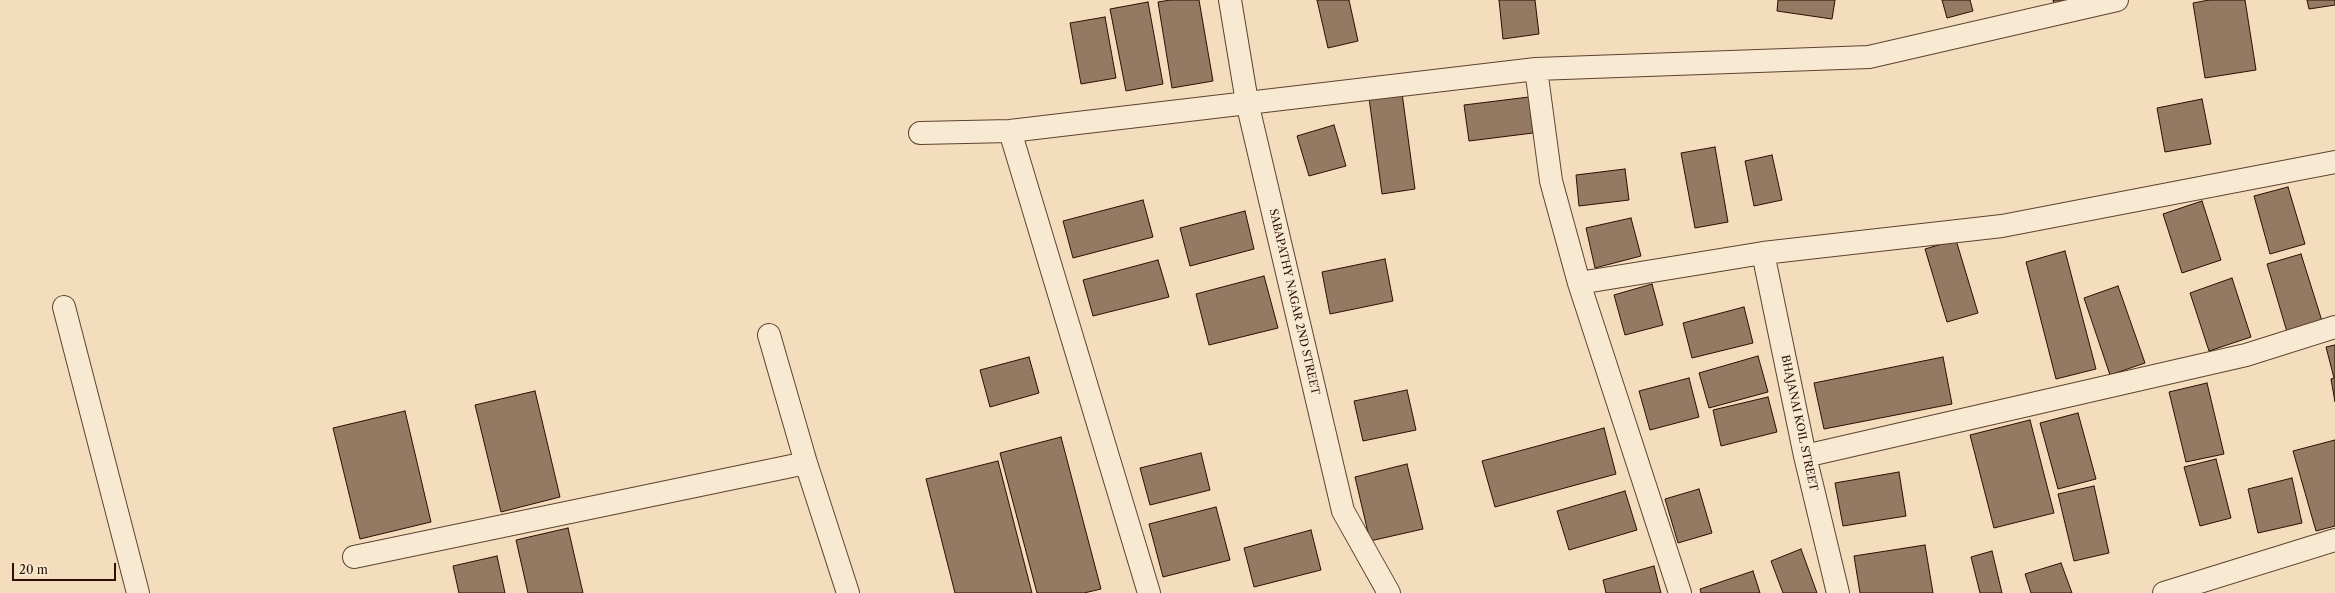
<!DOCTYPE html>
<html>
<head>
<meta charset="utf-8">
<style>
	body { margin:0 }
	#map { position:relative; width:2335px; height:593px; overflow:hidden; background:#f4ddbc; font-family:"Libre Caslon Text",serif }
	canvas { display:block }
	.scale { position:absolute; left:12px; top:563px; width:104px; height:18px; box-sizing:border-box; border:2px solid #2b0f02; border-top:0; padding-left:5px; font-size:12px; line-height:14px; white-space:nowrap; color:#2b0f02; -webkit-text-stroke:3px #f8e9d3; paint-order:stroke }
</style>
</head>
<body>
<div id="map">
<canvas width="2335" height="593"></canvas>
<div class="scale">20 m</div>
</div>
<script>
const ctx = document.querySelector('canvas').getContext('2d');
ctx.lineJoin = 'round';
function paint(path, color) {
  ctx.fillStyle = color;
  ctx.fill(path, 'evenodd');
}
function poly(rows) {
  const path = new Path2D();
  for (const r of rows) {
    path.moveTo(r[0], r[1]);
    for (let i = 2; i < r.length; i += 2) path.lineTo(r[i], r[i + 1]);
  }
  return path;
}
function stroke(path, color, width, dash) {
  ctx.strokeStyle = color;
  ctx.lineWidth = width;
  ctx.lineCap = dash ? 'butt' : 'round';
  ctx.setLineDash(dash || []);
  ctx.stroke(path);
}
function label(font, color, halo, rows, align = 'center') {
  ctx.font = font + ' "Libre Caslon Text",serif';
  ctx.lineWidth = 3;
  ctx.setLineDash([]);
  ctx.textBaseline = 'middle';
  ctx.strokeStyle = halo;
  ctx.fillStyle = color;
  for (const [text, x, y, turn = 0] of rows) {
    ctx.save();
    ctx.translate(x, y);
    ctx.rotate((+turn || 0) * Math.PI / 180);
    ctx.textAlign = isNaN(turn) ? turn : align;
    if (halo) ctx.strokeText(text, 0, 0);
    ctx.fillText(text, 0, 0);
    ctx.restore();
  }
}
const building = poly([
	[1170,0,1199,0,1213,81,1172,88,1158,2,1170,0],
	[1317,0,1349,0,1358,41,1328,48,1317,0],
	[1499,0,1535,0,1539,34,1503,39,1499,0],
	[1778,0,1835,0,1832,19,1777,11,1778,0],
	[1942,0,1970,0,1973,11,1947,18,1942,0],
	[2053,0,2075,0,2055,6,2053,0],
	[2209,0,2245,0,2256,70,2205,78,2193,3,2209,0],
	[2307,0,2335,0,2335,5,2309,9,2307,0],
	[1148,2,1163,84,1126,91,1110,9,1148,2],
	[1105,17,1116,78,1081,84,1070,23,1105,17],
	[1402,93,1415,189,1382,194,1369,98,1402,93],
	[1529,97,1533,133,1469,141,1464,105,1529,97],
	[2202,99,2211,144,2165,152,2157,108,2202,99],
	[1334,125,1346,166,1309,176,1297,136,1334,125],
	[1715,147,1728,222,1695,228,1681,153,1715,147],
	[1772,155,1782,200,1754,206,1745,161,1772,155],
	[1625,169,1629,200,1579,206,1576,175,1625,169],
	[2288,187,2305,244,2270,254,2254,196,2288,187],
	[1143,200,1153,237,1073,258,1063,221,1143,200],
	[2202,201,2221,260,2182,273,2163,214,2202,201],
	[1245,211,1254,249,1190,266,1180,228,1245,211],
	[1631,218,1641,256,1595,268,1586,228,1631,218],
	[1956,240,1978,313,1947,322,1925,249,1956,240],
	[2065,251,2096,369,2056,379,2026,262,2065,251],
	[2301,254,2322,321,2287,332,2267,264,2301,254],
	[1385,259,1393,301,1330,314,1322,272,1385,259],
	[1158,260,1169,297,1093,316,1083,280,1158,260],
	[1264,276,1278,328,1209,345,1196,294,1264,276],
	[2232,278,2251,337,2209,351,2190,293,2232,278],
	[1652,284,1663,325,1625,335,1614,295,1652,284],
	[2118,286,2145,363,2110,375,2084,298,2118,286],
	[1744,307,1753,343,1692,358,1683,323,1744,307],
	[2335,345,2335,402,2331,379,2334,378,2326,347,2335,345],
	[1758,356,1768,392,1709,408,1699,373,1758,356],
	[1029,357,1039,393,990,407,980,370,1029,357],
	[1943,357,1952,404,1824,429,1814,383,1943,357],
	[1689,378,1699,417,1650,430,1639,391,1689,378],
	[2207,383,2224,454,2186,462,2169,392,2207,383],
	[1407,390,1416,430,1363,441,1354,401,1407,390],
	[535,391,560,497,501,512,475,405,535,391],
	[1768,397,1777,432,1721,446,1713,410,1768,397],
	[405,411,431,522,360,539,333,428,405,411],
	[2078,413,2096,479,2058,489,2040,423,2078,413],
	[2030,420,2054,513,1994,528,1970,435,2030,420],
	[1604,428,1616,474,1495,507,1482,461,1604,428],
	[1061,437,1101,589,1084,593,1037,593,1000,453,1061,437],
	[2335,440,2335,526,2316,531,2293,451,2335,440],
	[1201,453,1210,490,1150,505,1140,468,1201,453],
	[2216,459,2231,518,2200,526,2184,467,2216,459],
	[998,461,1032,593,955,593,926,479,998,461],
	[1407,464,1423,529,1370,541,1355,477,1407,464],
	[1899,472,1906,516,1843,526,1835,483,1899,472],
	[2292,478,2302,523,2258,533,2248,489,2292,478],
	[2094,486,2109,553,2074,561,2058,494,2094,486],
	[1699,489,1712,533,1678,543,1665,499,1699,489],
	[1625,491,1637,530,1569,550,1557,511,1625,491],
	[1216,507,1230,560,1163,577,1149,524,1216,507],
	[568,528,583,593,528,593,516,540,568,528],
	[1311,530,1321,570,1254,587,1244,548,1311,530],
	[1925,545,1933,593,1860,593,1854,556,1925,545],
	[1801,549,1817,593,1783,593,1771,561,1801,549],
	[1992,551,2002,593,1980,593,1971,557,1992,551],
	[497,556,505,593,459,593,453,566,497,556],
	[2061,563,2072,593,2031,593,2025,574,2061,563],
	[1654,566,1661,593,1606,593,1603,580,1654,566],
	[1753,571,1760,593,1701,593,1700,589,1753,571]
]);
const minor = poly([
	[1230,0,1247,102,1343,511,1389,593],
	[1536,69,1551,181,1579,283],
	[1010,131,1149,593],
	[920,133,1010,131,1536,69,1869,57,2117,0],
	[1763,253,1805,456,1838,593],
	[64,307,138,593],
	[769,335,806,463,848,593],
	[1805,456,2246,355,2335,327],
	[354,557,806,463],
	[1680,593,1579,283,1763,253,2002,226,2335,162],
	[2164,593,2335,540]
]);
const streetNames = [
	["SABAPATHY NAGAR 2ND STREET",1294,302,77],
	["BHAJANAI KOIL STREET",1799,423,78]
];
paint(building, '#947a63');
stroke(building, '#2b0f02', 1);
stroke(minor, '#5d4230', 24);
stroke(minor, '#f8e9d3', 22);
label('11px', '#2b0f02', '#f8e9d3', streetNames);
</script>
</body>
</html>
